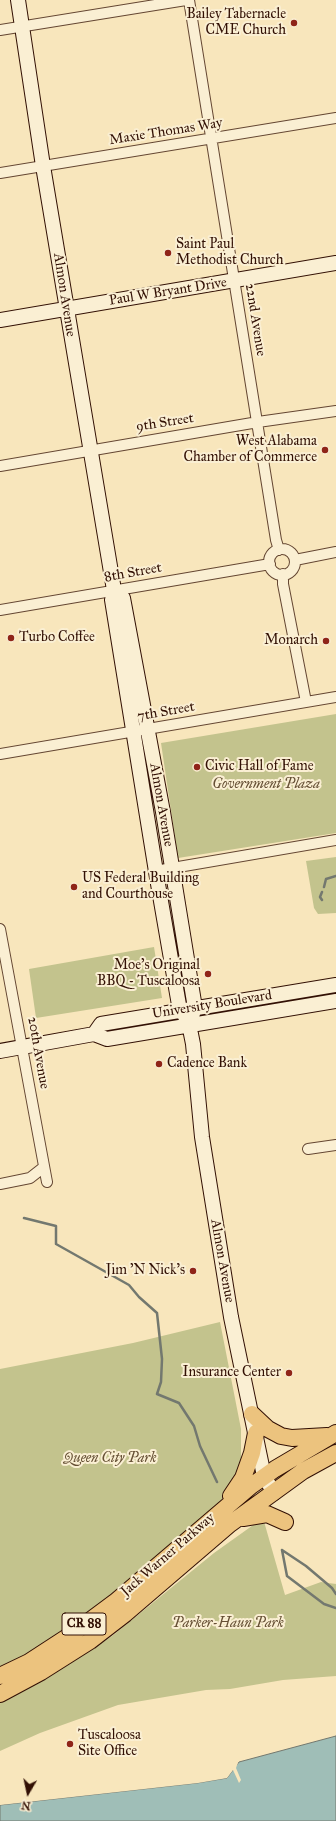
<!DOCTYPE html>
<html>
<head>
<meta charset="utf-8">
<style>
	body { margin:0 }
	#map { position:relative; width:336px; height:1821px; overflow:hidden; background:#f8e6bc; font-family:"IM FELL Great Primer",serif }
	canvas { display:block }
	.north { position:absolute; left:8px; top:1773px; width:40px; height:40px; -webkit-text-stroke:3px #faefd3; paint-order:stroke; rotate:189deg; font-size:11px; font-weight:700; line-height:16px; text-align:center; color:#321004 }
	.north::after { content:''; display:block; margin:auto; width:14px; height:18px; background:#321004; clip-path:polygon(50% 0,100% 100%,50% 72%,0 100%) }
</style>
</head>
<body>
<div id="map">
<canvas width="336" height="1821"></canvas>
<div class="north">N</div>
</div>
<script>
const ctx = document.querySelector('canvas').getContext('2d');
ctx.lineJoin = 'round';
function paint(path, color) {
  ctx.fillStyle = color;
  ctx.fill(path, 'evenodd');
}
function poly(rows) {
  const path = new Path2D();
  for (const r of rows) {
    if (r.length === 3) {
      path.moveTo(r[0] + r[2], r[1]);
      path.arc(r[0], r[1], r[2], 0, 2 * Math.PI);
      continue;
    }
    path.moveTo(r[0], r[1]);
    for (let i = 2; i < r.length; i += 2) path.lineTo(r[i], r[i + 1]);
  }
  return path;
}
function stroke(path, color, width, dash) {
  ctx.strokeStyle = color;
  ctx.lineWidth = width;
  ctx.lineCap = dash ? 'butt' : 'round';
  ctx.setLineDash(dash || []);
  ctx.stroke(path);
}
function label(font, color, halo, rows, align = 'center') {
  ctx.font = font + ' "IM FELL Great Primer",serif';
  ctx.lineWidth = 4;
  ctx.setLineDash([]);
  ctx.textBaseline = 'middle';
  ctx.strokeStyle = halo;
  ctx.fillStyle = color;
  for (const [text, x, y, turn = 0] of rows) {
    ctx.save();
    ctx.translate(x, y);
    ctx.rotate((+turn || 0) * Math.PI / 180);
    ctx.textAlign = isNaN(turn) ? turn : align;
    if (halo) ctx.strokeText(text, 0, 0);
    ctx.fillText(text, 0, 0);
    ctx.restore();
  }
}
const green = poly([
	[336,714,336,833,178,858,161,743],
	[336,857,336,913,318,914,314,908,306,861],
	[154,947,162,998,36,1018,29,969],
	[220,1322,241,1429,241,1464,222,1509,161,1562,0,1675,0,1369,133,1343],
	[263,1518,285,1595,321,1582,336,1584,336,1676,283,1680,230,1689,206,1690,118,1705,40,1733,0,1751,0,1702,68,1665,112,1636,214,1553]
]);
const water = poly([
	[336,1736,336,1821,0,1821,0,1805,197,1783,227,1778,239,1762,336,1736]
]);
const pier = poly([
	[239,1760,236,1768,241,1780,239,1783,233,1770,227,1778,198,1783,0,1805,0,1803,197,1781,226,1776]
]);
const stream = poly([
	[324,887,326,879,336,876],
	[322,900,320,897,322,892],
	[24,1218,56,1226,56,1244,129,1285,139,1297,157,1313,162,1359,161,1382,157,1394,179,1403,194,1426,200,1446,217,1482],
	[282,1550,287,1576,324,1604,336,1608],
	[282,1550,306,1566,332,1588,336,1594]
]);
const street = poly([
	[189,0,276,540,279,550],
	[0,30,186,0],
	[0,173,336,118],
	[0,466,258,422,336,411],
	[282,562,13],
	[295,560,336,552],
	[283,574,283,584,306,702],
	[0,610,270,564],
	[0,754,336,697],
	[155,871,336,840],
	[0,929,47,1182],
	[308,1149,336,1145],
	[0,1184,30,1178,44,1167]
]);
const secondary = poly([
	[18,0,43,166,114,590,112,600,158,884,179,1005,189,1024,193,1044,202,1137,231,1317,264,1476,274,1493],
	[0,320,336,263],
	[114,590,123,598,163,812,195,1008,189,1024],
	[94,1034,101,1024,336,985],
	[0,1051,94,1034,107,1039,336,1001]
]);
const primary = poly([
	[252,1414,268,1429,281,1436,292,1438,327,1436],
	[231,1496,243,1478,252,1453,256,1433],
	[243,1518,267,1514,285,1522],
	[0,1676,29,1662,72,1634,115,1602,251,1486,275,1469,336,1433],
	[0,1694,41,1672,90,1641,125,1614,230,1524,303,1471,336,1453]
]);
const markers = [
	[294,23,4,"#8f2418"],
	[168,253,4,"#8f2418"],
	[325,450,4,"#8f2418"],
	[11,638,4,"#8f2418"],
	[326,641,4,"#8f2418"],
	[197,767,4,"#8f2418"],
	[74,887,4,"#8f2418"],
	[208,974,4,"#8f2418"],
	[159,1064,4,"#8f2418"],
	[193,1271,4,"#8f2418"],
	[289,1373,4,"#8f2418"],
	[70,1744,4,"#8f2418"]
];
const shields = [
	[84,1624,44]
];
const shieldNames = [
	["CR 88",84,1624]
];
const poiNames = [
	["Bailey Tabernacle",286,15],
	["CME Church",286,31],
	["Saint Paul",176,245,"left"],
	["Methodist Church",176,261,"left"],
	["West Alabama",317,442],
	["Chamber of Commerce",317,458],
	["Turbo Coffee",19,638,"left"],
	["Monarch",318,641],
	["Civic Hall of Fame",205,767,"left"],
	["US Federal Building",82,879,"left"],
	["and Courthouse",82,895,"left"],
	["Moe's Original",200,966],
	["BBQ - Tuscaloosa",200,982],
	["Cadence Bank",167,1064,"left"],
	["Jim 'N Nick's",185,1271],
	["Insurance Center",281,1373],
	["Tuscaloosa",78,1736,"left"],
	["Site Office",78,1752,"left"]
];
const streetNames = [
	["Maxie Thomas Way",166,132,-9],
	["Paul W Bryant Drive",168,292,-9],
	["Almon Avenue",64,295,81],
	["22nd Avenue",255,320,81],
	["9th Street",165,423,-9],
	["8th Street",133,573,-10],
	["7th Street",166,712,-10],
	["Almon Avenue",161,805,80],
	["University Boulevard",212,1005,-9],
	["20th Avenue",38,1053,80],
	["Almon Avenue",222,1261,80],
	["Jack Warner Parkway",168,1555,-41]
];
const parkNames = [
	["Government Plaza",266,785],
	["Queen City Park",110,1459],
	["Parker-Haun Park",228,1624]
];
paint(green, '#c3c38d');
paint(water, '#9fbeb7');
stroke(water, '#73786f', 1);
paint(pier, '#f8e6bc');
stroke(stream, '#73786f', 2.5);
stroke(street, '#644632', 12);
stroke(secondary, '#321004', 16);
stroke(primary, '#321004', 18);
stroke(street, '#faefd3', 10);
stroke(secondary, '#faefd3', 14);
stroke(primary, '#ecc37e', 16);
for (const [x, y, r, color] of markers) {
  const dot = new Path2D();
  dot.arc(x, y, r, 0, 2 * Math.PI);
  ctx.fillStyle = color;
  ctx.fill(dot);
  stroke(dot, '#faefd3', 1.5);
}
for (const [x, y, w] of shields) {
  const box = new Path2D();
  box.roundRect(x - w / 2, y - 11, w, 22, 3);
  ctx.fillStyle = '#faefd3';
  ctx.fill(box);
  stroke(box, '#321004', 1);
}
label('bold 13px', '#321004', null, shieldNames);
label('14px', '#321004', '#faefd3', poiNames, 'right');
label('14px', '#321004', '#faefd3', streetNames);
label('italic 14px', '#654f34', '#faefd3', parkNames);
</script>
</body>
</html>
